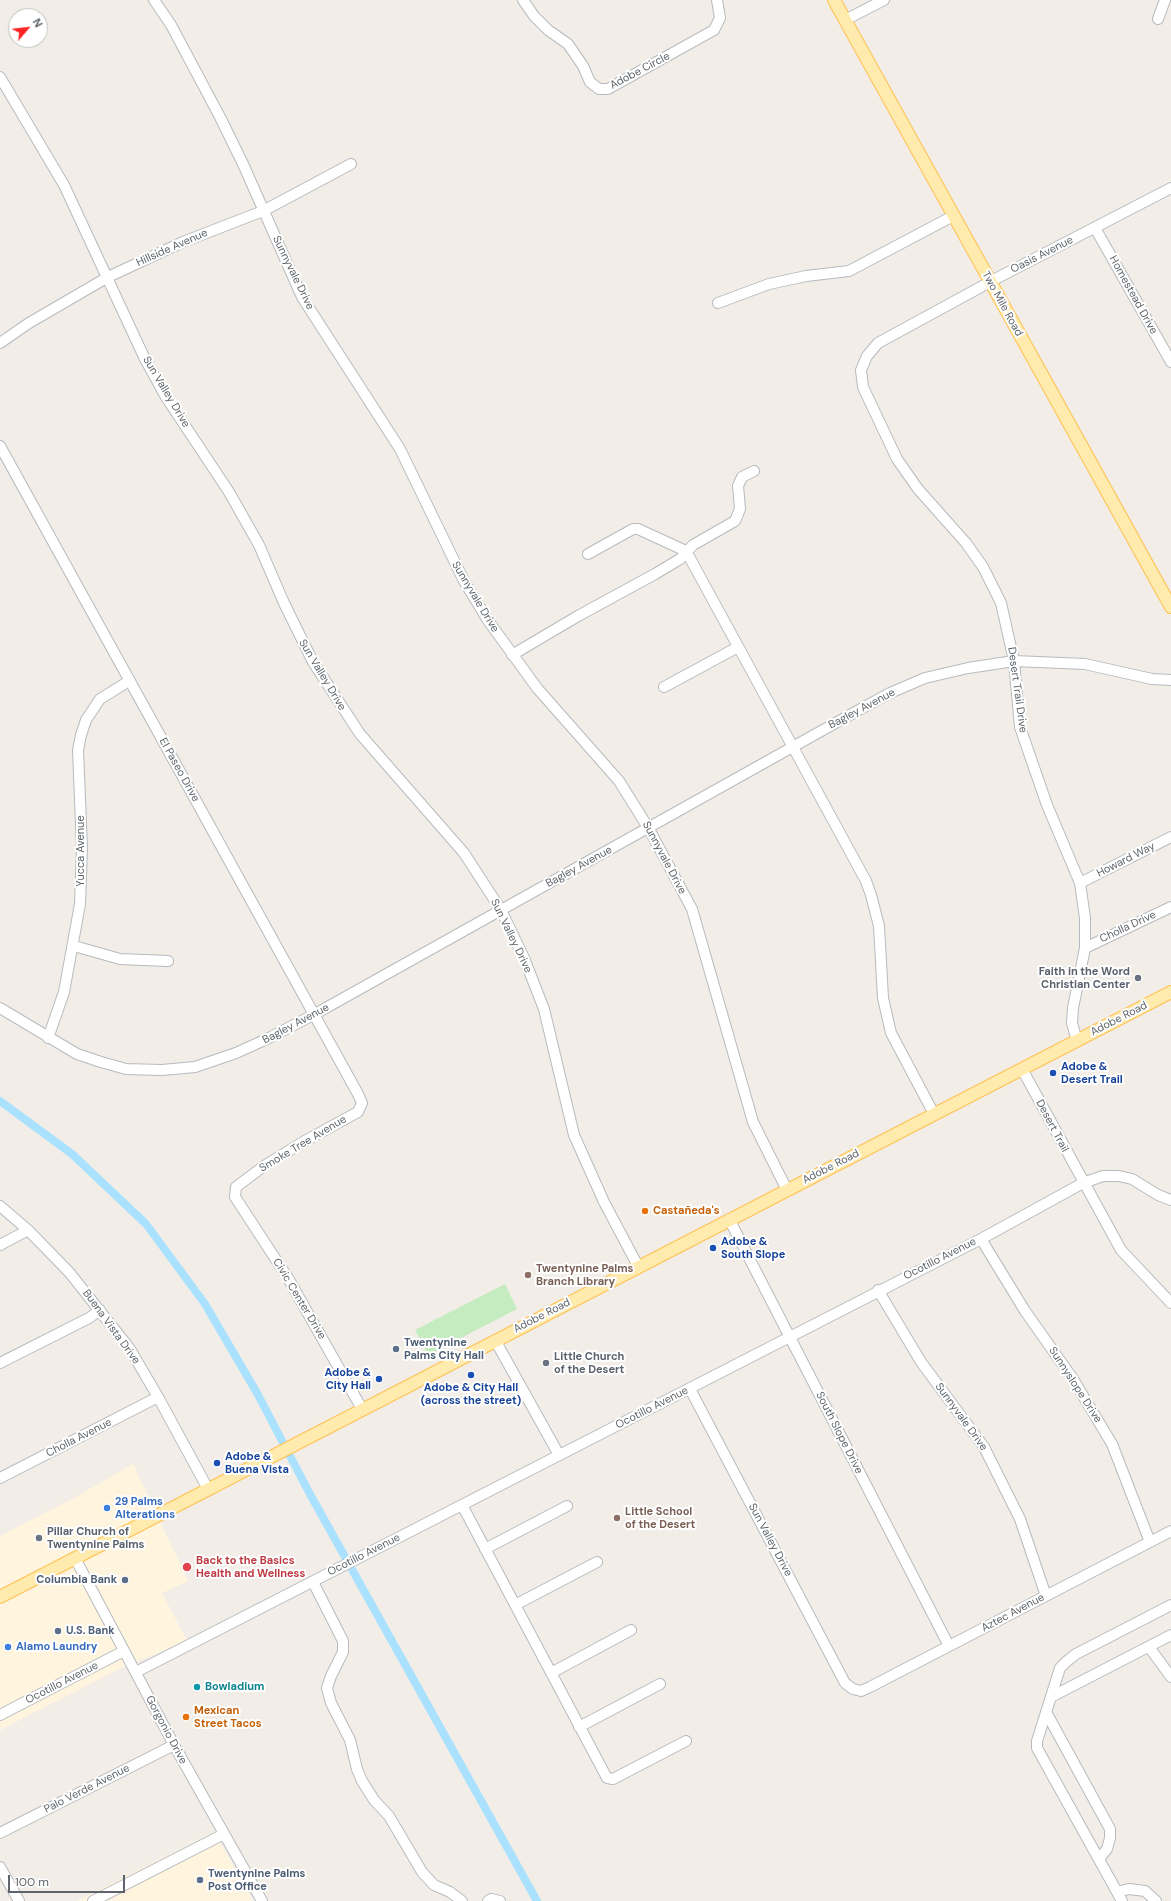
<!DOCTYPE html>
<html>
<head>
<meta charset="utf-8">
<style>
	body { margin:0 }
	#map { position:relative; width:1171px; height:1901px; overflow:hidden; background:#f2eee7; font-family:"DM Sans",sans-serif }
	canvas { display:block }
	.north { position:absolute; left:8px; top:8px; width:40px; height:40px; box-sizing:border-box; background:#fff; border:1px solid #bfc1c3; border-radius:50%; rotate:62deg; font-size:11px; font-weight:700; line-height:16px; text-align:center; color:#5e6469 }
	.north::after { content:''; display:block; margin:auto; width:14px; height:18px; background:#fc2325; clip-path:polygon(50% 0,100% 100%,50% 72%,0 100%) }
	.scale { position:absolute; left:8px; top:1875px; width:117px; height:18px; box-sizing:border-box; border:2px solid #5e6469; border-top:0; padding-left:5px; font-size:12px; line-height:14px; white-space:nowrap; color:#5e6469; -webkit-text-stroke:3px #fff; paint-order:stroke }
</style>
</head>
<body>
<div id="map">
<canvas width="1171" height="1901"></canvas>
<div class="north">N</div>
<div class="scale">100 m</div>
</div>
<script>
const ctx = document.querySelector('canvas').getContext('2d');
ctx.lineJoin = 'round';
function paint(path, color) {
  ctx.fillStyle = color;
  ctx.fill(path, 'evenodd');
}
function poly(rows) {
  const path = new Path2D();
  for (const r of rows) {
    path.moveTo(r[0], r[1]);
    for (let i = 2; i < r.length; i += 2) path.lineTo(r[i], r[i + 1]);
  }
  return path;
}
function stroke(path, color, width, dash) {
  ctx.strokeStyle = color;
  ctx.lineWidth = width;
  ctx.lineCap = dash ? 'butt' : 'round';
  ctx.setLineDash(dash || []);
  ctx.stroke(path);
}
function label(font, color, halo, rows, align = 'center') {
  ctx.font = font + ' "DM Sans",sans-serif';
  ctx.lineWidth = 4;
  ctx.setLineDash([]);
  ctx.textBaseline = 'middle';
  ctx.strokeStyle = halo;
  ctx.fillStyle = color;
  for (const [text, x, y, turn = 0] of rows) {
    ctx.save();
    ctx.translate(x, y);
    ctx.rotate((+turn || 0) * Math.PI / 180);
    ctx.textAlign = isNaN(turn) ? turn : align;
    if (halo) ctx.strokeText(text, 0, 0);
    ctx.fillText(text, 0, 0);
    ctx.restore();
  }
}
const commercial = poly([
	[133,1464,188,1581,162,1593,187,1641,123,1667,0,1730,0,1536,74,1498],
	[214,1832,253,1901,77,1901]
]);
const green = poly([
	[505,1284,517,1309,428,1355,415,1330]
]);
const canal = poly([
	[0,1101,72,1154,146,1224,205,1304,257,1393,311,1496,537,1901]
]);
const minor = poly([
	[154,0,171,25,220,117,243,164,302,297,400,449,464,581,487,619,537,688,619,781,649,829,692,909,753,1122,787,1190],
	[523,0,534,16,548,30,568,44,583,66,590,82,599,89,608,89,714,30,720,18,717,0],
	[1158,19,1165,0],
	[845,20,884,0],
	[0,77,64,185,144,357,166,397,229,492,259,545,284,603,313,662,360,734,464,853,501,910,524,958,544,1009,574,1135,604,1202,638,1266],
	[1095,228,1171,362],
	[718,303,769,284,806,276,849,271,953,216],
	[0,343,29,323,108,277,183,242,263,211,351,164],
	[0,446,358,1094,362,1103,358,1112,303,1142,264,1166,236,1187,235,1197,288,1278,362,1409],
	[588,554,633,529,638,529,686,551,866,881,871,895,879,926,883,998,891,1033,934,1114],
	[512,655,578,616,655,574,680,559,693,545,735,521,740,509,738,486,742,477,754,471],
	[664,687,738,647],
	[1080,883,1171,837],
	[74,946,120,959,168,961],
	[1085,948,1171,907],
	[0,1008,77,1054,101,1062,126,1069,162,1070,195,1067,236,1053,269,1038,315,1014,857,711,890,693,925,678,968,668,1014,661,1085,664,1152,679,1171,680],
	[48,1038,64,992,80,904,82,848,78,750,81,735,86,720,100,699,129,681],
	[1077,1041,1072,1023,1073,1008,1085,948,1085,918,1080,883,1047,805,1020,727,1014,661,1001,603,983,567,966,543,918,489,897,459,863,387,861,370,867,356,878,343,1001,276,1171,188],
	[1022,1069,1121,1250,1171,1303],
	[0,1206,28,1230,69,1272,130,1349,158,1397,208,1489],
	[729,1219,949,1646],
	[981,1239,1025,1311,1073,1379,1112,1444,1150,1542],
	[0,1245,28,1230],
	[878,1290,921,1362,984,1447,1020,1519,1046,1596],
	[495,1340,559,1455],
	[0,1363,89,1318,100,1310],
	[690,1389,845,1683,853,1689,861,1691,870,1687,1171,1531],
	[0,1478,158,1397],
	[462,1505,607,1778,613,1779,686,1741],
	[485,1549,567,1506],
	[75,1558,174,1745,262,1901],
	[313,1582,343,1641,343,1652,331,1676,327,1688,331,1703,350,1740,357,1769,362,1781,374,1800,389,1816,422,1872,434,1885,450,1892,462,1901],
	[515,1605,597,1562],
	[1149,1647,1171,1677],
	[136,1672,981,1239,1083,1183,1103,1176,1119,1176,1132,1179,1158,1195,1171,1200],
	[551,1673,631,1630],
	[1051,1697,1171,1635],
	[1046,1712,1110,1829,1110,1838,1107,1849,1099,1859],
	[0,1715,124,1651],
	[579,1727,660,1684],
	[0,1833,174,1745],
	[0,1867,19,1901],
	[1117,1892,1129,1889,1145,1891,1156,1901],
	[93,1901,224,1834],
	[488,1901,491,1899,500,1901],
	[1122,1901,1037,1748,1037,1741,1060,1668,1066,1662,1076,1654,1171,1605]
]);
const major = poly([
	[834,0,1171,607],
	[0,1597,1171,992]
]);
const markers = [
	[1138,978,4,"#6b7280"],
	[1053,1073,4,"#1a4fb4"],
	[645,1211,4,"#e8710a"],
	[713,1248,4,"#1a4fb4"],
	[528,1275,4,"#8d6e63"],
	[396,1349,4,"#5c6f8a"],
	[546,1363,4,"#6b7280"],
	[471,1375,4,"#1a4fb4"],
	[379,1379,4,"#1a4fb4"],
	[217,1463,4,"#1a4fb4"],
	[107,1508,4,"#3f7fe0"],
	[617,1518,4,"#8d6e63"],
	[39,1538,4,"#6b7280"],
	[187,1567,5,"#e0444e"],
	[125,1580,4,"#5c6f8a"],
	[58,1631,4,"#5c6f8a"],
	[8,1647,4,"#3f7fe0"],
	[197,1687,4,"#0f9aa8"],
	[186,1717,4,"#e8710a"],
	[200,1880,4,"#5c6f8a"]
];
const streetNames = [
	["Adobe Circle",640,71,-28],
	["Hillside Avenue",172,248,-24],
	["Oasis Avenue",1042,255,-27],
	["Sunnyvale Drive",293,273,64],
	["Homestead Drive",1133,295,61],
	["Two Mile Road",1002,304,61],
	["Sun Valley Drive",166,392,59],
	["Sunnyvale Drive",475,597,59],
	["Sun Valley Drive",322,675,59],
	["Desert Trail Drive",1017,690,82],
	["Bagley Avenue",862,709,-28],
	["El Paseo Drive",179,770,61],
	["Yucca Avenue",81,851,-90],
	["Sunnyvale Drive",664,858,62],
	["Howard Way",1126,860,-27],
	["Bagley Avenue",579,867,-29],
	["Cholla Drive",1128,927,-25],
	["Sun Valley Drive",511,936,64],
	["Adobe Road",1119,1019,-27],
	["Bagley Avenue",296,1024,-28],
	["Desert Trail",1052,1126,62],
	["Smoke Tree Avenue",303,1144,-31],
	["Adobe Road",831,1167,-27],
	["Ocotillo Avenue",940,1259,-27],
	["Civic Center Drive",299,1299,59],
	["Adobe Road",542,1316,-27],
	["Buena Vista Drive",111,1327,54],
	["Sunnyslope Drive",1075,1385,57],
	["Ocotillo Avenue",652,1408,-27],
	["Sunnyvale Drive",961,1417,54],
	["South Slope Drive",839,1433,63],
	["Cholla Avenue",79,1438,-27],
	["Sun Valley Drive",770,1540,62],
	["Ocotillo Avenue",364,1555,-27],
	["Aztec Avenue",1013,1613,-28],
	["Ocotillo Avenue",62,1683,-27],
	["Gorgonio Drive",166,1730,62],
	["Palo Verde Avenue",87,1789,-27]
];
const worshipNames = [
	["Faith in the Word",1130,972,"right"],
	["Christian Center",1130,985,"right"],
	["Little Church",554,1357],
	["of the Desert",554,1370],
	["Pillar Church of",47,1532],
	["Twentynine Palms",47,1545]
];
const transitNames = [
	["Adobe &",1061,1067],
	["Desert Trail",1061,1080],
	["Adobe &",721,1242],
	["South Slope",721,1255],
	["Adobe &",371,1373,"right"],
	["City Hall",371,1386,"right"],
	["Adobe & City Hall",471,1388,"center"],
	["(across the street)",471,1401,"center"],
	["Adobe &",225,1457],
	["Buena Vista",225,1470]
];
const foodNames = [
	["Castañeda's",653,1211],
	["Mexican",194,1711],
	["Street Tacos",194,1724]
];
const educationNames = [
	["Twentynine Palms",536,1269],
	["Branch Library",536,1282],
	["Little School",625,1512],
	["of the Desert",625,1525]
];
const serviceNames = [
	["Twentynine",404,1343],
	["Palms City Hall",404,1356],
	["Columbia Bank",117,1580,"right"],
	["U.S. Bank",66,1631],
	["Twentynine Palms",208,1874],
	["Post Office",208,1887]
];
const shopNames = [
	["29 Palms",115,1502],
	["Alterations",115,1515],
	["Alamo Laundry",16,1647]
];
const healthNames = [
	["Back to the Basics",196,1561],
	["Health and Wellness",196,1574]
];
const cultureNames = [
	["Bowladium",205,1687]
];
paint(commercial, '#fff5de');
paint(green, '#c5ebc1');
stroke(canal, '#a9e1ff', 8);
stroke(minor, '#b7babf', 12);
stroke(major, '#ffc052', 14);
stroke(minor, '#fff', 10);
stroke(major, '#ffebae', 12);
for (const [x, y, r, color] of markers) {
  const dot = new Path2D();
  dot.arc(x, y, r, 0, 2 * Math.PI);
  ctx.fillStyle = color;
  ctx.fill(dot);
  stroke(dot, '#fff', 1.5);
}
label('11px', '#5e6469', '#fff', streetNames);
label('bold 11px', '#5b616d', '#fff', worshipNames, 'left');
label('bold 11px', '#164399', '#fff', transitNames, 'left');
label('bold 11px', '#c56008', '#fff', foodNames, 'left');
label('bold 11px', '#785e54', '#fff', educationNames, 'left');
label('bold 11px', '#4e5e75', '#fff', serviceNames, 'left');
label('bold 11px', '#366cbe', '#fff', shopNames, 'left');
label('bold 11px', '#be3a42', '#fff', healthNames, 'left');
label('bold 11px', '#0d838f', '#fff', cultureNames, 'left');
</script>
</body>
</html>
